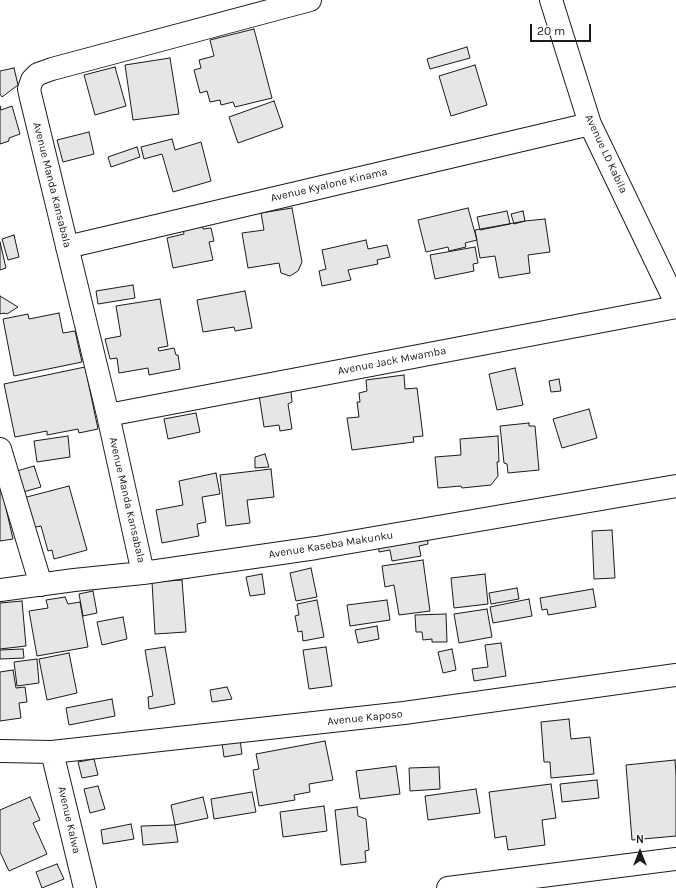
<!DOCTYPE html>
<html>
<head>
<meta charset="utf-8">
<style>
	body { margin:0 }
	#map { position:relative; width:676px; height:888px; overflow:hidden; background:#fff; font-family:Karla,sans-serif }
	canvas { display:block }
	.north { position:absolute; left:620px; top:832px; width:40px; height:40px; -webkit-text-stroke:3px #fff; paint-order:stroke; rotate:0deg; font-size:11px; font-weight:700; line-height:16px; text-align:center; color:#1a1a1a }
	.north::after { content:''; display:block; margin:auto; width:14px; height:18px; background:#1a1a1a; clip-path:polygon(50% 0,100% 100%,50% 72%,0 100%) }
	.scale { position:absolute; left:530px; top:24px; width:61px; height:18px; box-sizing:border-box; border:2px solid #1a1a1a; border-top:0; padding-left:5px; font-size:12px; line-height:14px; white-space:nowrap; color:#1a1a1a; -webkit-text-stroke:3px #fff; paint-order:stroke }
</style>
</head>
<body>
<div id="map">
<canvas width="676" height="888"></canvas>
<div class="north">N</div>
<div class="scale">20 m</div>
</div>
<script>
const ctx = document.querySelector('canvas').getContext('2d');
ctx.lineJoin = 'round';
function paint(path, color) {
  ctx.fillStyle = color;
  ctx.fill(path, 'evenodd');
}
function poly(rows) {
  const path = new Path2D();
  for (const r of rows) {
    path.moveTo(r[0], r[1]);
    for (let i = 2; i < r.length; i += 2) path.lineTo(r[i], r[i + 1]);
  }
  return path;
}
function stroke(path, color, width, dash) {
  ctx.strokeStyle = color;
  ctx.lineWidth = width;
  ctx.lineCap = dash ? 'butt' : 'round';
  ctx.setLineDash(dash || []);
  ctx.stroke(path);
}
function label(font, color, halo, rows, align = 'center') {
  ctx.font = font + ' Karla,sans-serif';
  ctx.lineWidth = 3;
  ctx.setLineDash([]);
  ctx.textBaseline = 'middle';
  ctx.strokeStyle = halo;
  ctx.fillStyle = color;
  for (const [text, x, y, turn = 0] of rows) {
    ctx.save();
    ctx.translate(x, y);
    ctx.rotate((+turn || 0) * Math.PI / 180);
    ctx.textAlign = isNaN(turn) ? turn : align;
    if (halo) ctx.strokeText(text, 0, 0);
    ctx.fillText(text, 0, 0);
    ctx.restore();
  }
}
const building = poly([
	[254,29,272,98,235,107,233,102,221,105,220,100,210,102,207,91,200,93,194,70,201,68,199,60,214,56,210,40,254,29],
	[467,47,470,58,430,69,427,59,467,47],
	[170,58,179,114,133,120,125,65,170,58],
	[475,65,487,105,451,116,439,76,475,65],
	[115,67,126,106,95,115,84,75,115,67],
	[14,68,18,85,2,97,0,94,0,71,14,68],
	[274,101,283,127,238,143,229,117,274,101],
	[0,106,1,110,12,106,20,134,9,138,9,141,0,144,0,106],
	[89,132,94,154,63,162,57,140,89,132],
	[172,139,175,150,201,142,211,181,173,192,162,154,144,159,141,147,172,139],
	[137,147,140,157,111,167,108,157,137,147],
	[292,208,302,262,298,271,290,276,281,273,279,263,248,268,242,233,264,230,261,213,292,208],
	[468,208,477,240,465,243,466,247,449,251,448,247,426,252,418,220,468,208],
	[507,211,510,224,480,230,477,217,507,211],
	[523,211,525,221,514,224,511,214,523,211],
	[545,219,550,252,528,255,530,273,499,278,495,256,480,258,475,230,525,221,545,219],
	[202,225,203,229,211,228,214,241,209,242,213,260,173,268,167,238,184,234,183,229,202,225],
	[14,235,19,257,8,260,2,239,14,235],
	[366,240,368,249,387,245,390,257,377,260,378,264,348,270,351,280,322,286,319,271,326,269,322,250,366,240],
	[0,242,6,268,0,270,0,242],
	[475,247,478,263,473,264,474,271,435,279,430,255,475,247],
	[133,285,135,298,98,304,96,291,133,285],
	[245,291,252,328,235,331,234,327,203,332,197,300,245,291],
	[0,296,18,307,7,314,4,313,0,314,0,296],
	[160,299,168,346,158,348,159,351,174,348,176,355,178,355,180,369,149,375,148,368,119,373,117,358,110,359,105,339,121,336,116,306,160,299],
	[59,313,63,333,75,331,82,362,14,376,3,319,28,314,29,319,59,313],
	[85,367,98,429,79,433,78,429,47,435,47,431,15,437,4,384,85,367],
	[515,368,523,405,497,410,489,374,515,368],
	[404,375,405,389,417,388,423,436,413,437,414,442,352,450,347,418,359,417,357,402,360,402,359,393,367,391,366,380,404,375],
	[559,379,561,391,551,392,549,381,559,379],
	[291,391,292,402,288,404,292,429,280,431,279,425,264,427,259,395,291,391],
	[589,409,597,438,562,448,553,419,589,409],
	[196,413,200,432,168,439,164,419,196,413],
	[529,423,529,426,535,426,539,470,508,473,507,464,504,463,500,426,529,423],
	[68,436,70,457,37,462,34,441,68,436],
	[498,436,499,462,497,462,498,476,491,485,462,488,461,486,438,488,435,457,461,455,460,439,498,436],
	[265,454,269,467,255,468,255,457,265,454],
	[34,466,41,487,23,492,17,471,34,466],
	[271,469,274,497,247,500,250,523,226,526,220,475,271,469],
	[216,473,220,494,202,497,206,522,197,524,199,536,162,543,156,510,183,505,179,481,216,473],
	[0,482,13,539,0,541,0,482],
	[69,486,87,550,54,559,52,550,48,551,41,526,31,528,23,498,69,486],
	[612,530,615,578,594,579,592,531,612,530],
	[427,533,428,544,419,546,421,556,392,561,390,550,379,552,378,541,427,533],
	[423,560,430,611,399,615,394,585,385,587,382,566,423,560],
	[311,568,317,597,296,601,290,573,311,568],
	[262,574,265,594,250,596,246,577,262,574],
	[485,574,488,604,454,608,451,578,485,574],
	[182,580,186,632,155,634,152,582,182,580],
	[517,588,519,599,491,604,489,593,517,588],
	[593,589,596,607,548,615,547,609,542,610,540,598,593,589],
	[93,591,97,613,83,616,79,594,93,591],
	[65,597,68,604,80,602,88,647,37,656,29,611,48,608,46,600,65,597],
	[529,599,532,616,493,623,490,607,529,599],
	[317,600,324,637,303,641,302,631,298,632,295,616,299,615,297,604,317,600],
	[387,600,390,620,350,626,347,605,387,600],
	[22,601,26,646,0,649,0,603,22,601],
	[487,609,492,637,459,643,454,614,487,609],
	[446,614,447,642,432,642,432,639,423,640,422,632,416,632,415,615,446,614],
	[123,617,127,639,102,645,97,622,123,617],
	[377,626,379,639,358,643,355,630,377,626],
	[501,643,506,676,474,681,472,669,488,667,485,645,501,643],
	[165,647,175,704,149,709,148,697,153,696,145,650,165,647],
	[326,647,332,686,309,689,303,650,326,647],
	[23,649,24,658,0,659,0,650,23,649],
	[452,649,456,670,443,673,438,652,452,649],
	[69,653,77,693,47,700,39,659,69,653],
	[37,659,39,683,17,686,14,662,37,659],
	[13,670,16,688,25,687,27,702,19,703,21,718,0,721,0,672,13,670],
	[227,687,232,699,212,702,210,690,227,687],
	[112,699,115,716,69,725,66,708,112,699],
	[569,719,571,739,590,737,594,774,551,778,550,762,544,762,541,722,569,719],
	[240,740,242,754,224,757,222,743,240,740],
	[325,741,333,780,309,784,310,792,294,795,295,800,259,806,253,770,259,769,256,754,325,741],
	[94,759,98,775,82,778,78,762,94,759],
	[675,760,676,775,676,836,632,840,626,765,675,760],
	[396,766,400,794,360,799,356,771,396,766],
	[439,767,440,789,410,791,409,768,439,767],
	[597,780,599,798,562,802,560,784,597,780],
	[551,784,556,818,542,820,545,845,508,850,506,836,495,838,489,792,551,784],
	[98,786,105,809,90,813,84,789,98,786],
	[476,789,480,813,428,820,425,796,476,789],
	[252,792,256,812,214,819,211,799,252,792],
	[30,797,40,820,33,823,47,854,9,871,0,852,0,810,30,797],
	[203,797,208,818,175,825,171,805,203,797],
	[324,806,327,831,283,837,280,812,324,806],
	[357,807,358,816,366,819,369,850,365,851,366,862,341,865,335,810,357,807],
	[131,824,134,839,103,844,101,830,131,824],
	[175,825,178,842,143,845,141,826,175,825],
	[57,864,64,879,42,888,36,872,57,864]
]);
const minor = poly([
	[551,0,590,124,676,303],
	[67,247,590,124],
	[108,415,676,307],
	[0,449,41,585],
	[143,573,108,415,31,98,29,89,32,80,38,74,52,69,310,0],
	[0,590,74,580,143,573,316,548,676,486],
	[0,751,52,752,404,713,676,675],
	[52,752,85,888],
	[448,888,676,859]
]);
const streetNames = [
	["Avenue LD Kabila",606,154,65],
	["Avenue Manda Kansabala",52,185,76],
	["Avenue Kyalone Kinama",329,185,-13],
	["Avenue Jack Mwamba",392,361,-11],
	["Avenue Manda Kansabala",127,500,77],
	["Avenue Kaseba Makunku",331,545,-9],
	["Avenue Kaposo",365,718,-6],
	["Avenue Kalwa",69,820,77]
];
paint(building, '#e6e6e6');
stroke(building, '#1a1a1a', 1);
stroke(minor, '#1a1a1a', 24);
stroke(minor, '#fff', 22);
label('11px', '#1a1a1a', '#fff', streetNames);
</script>
</body>
</html>
